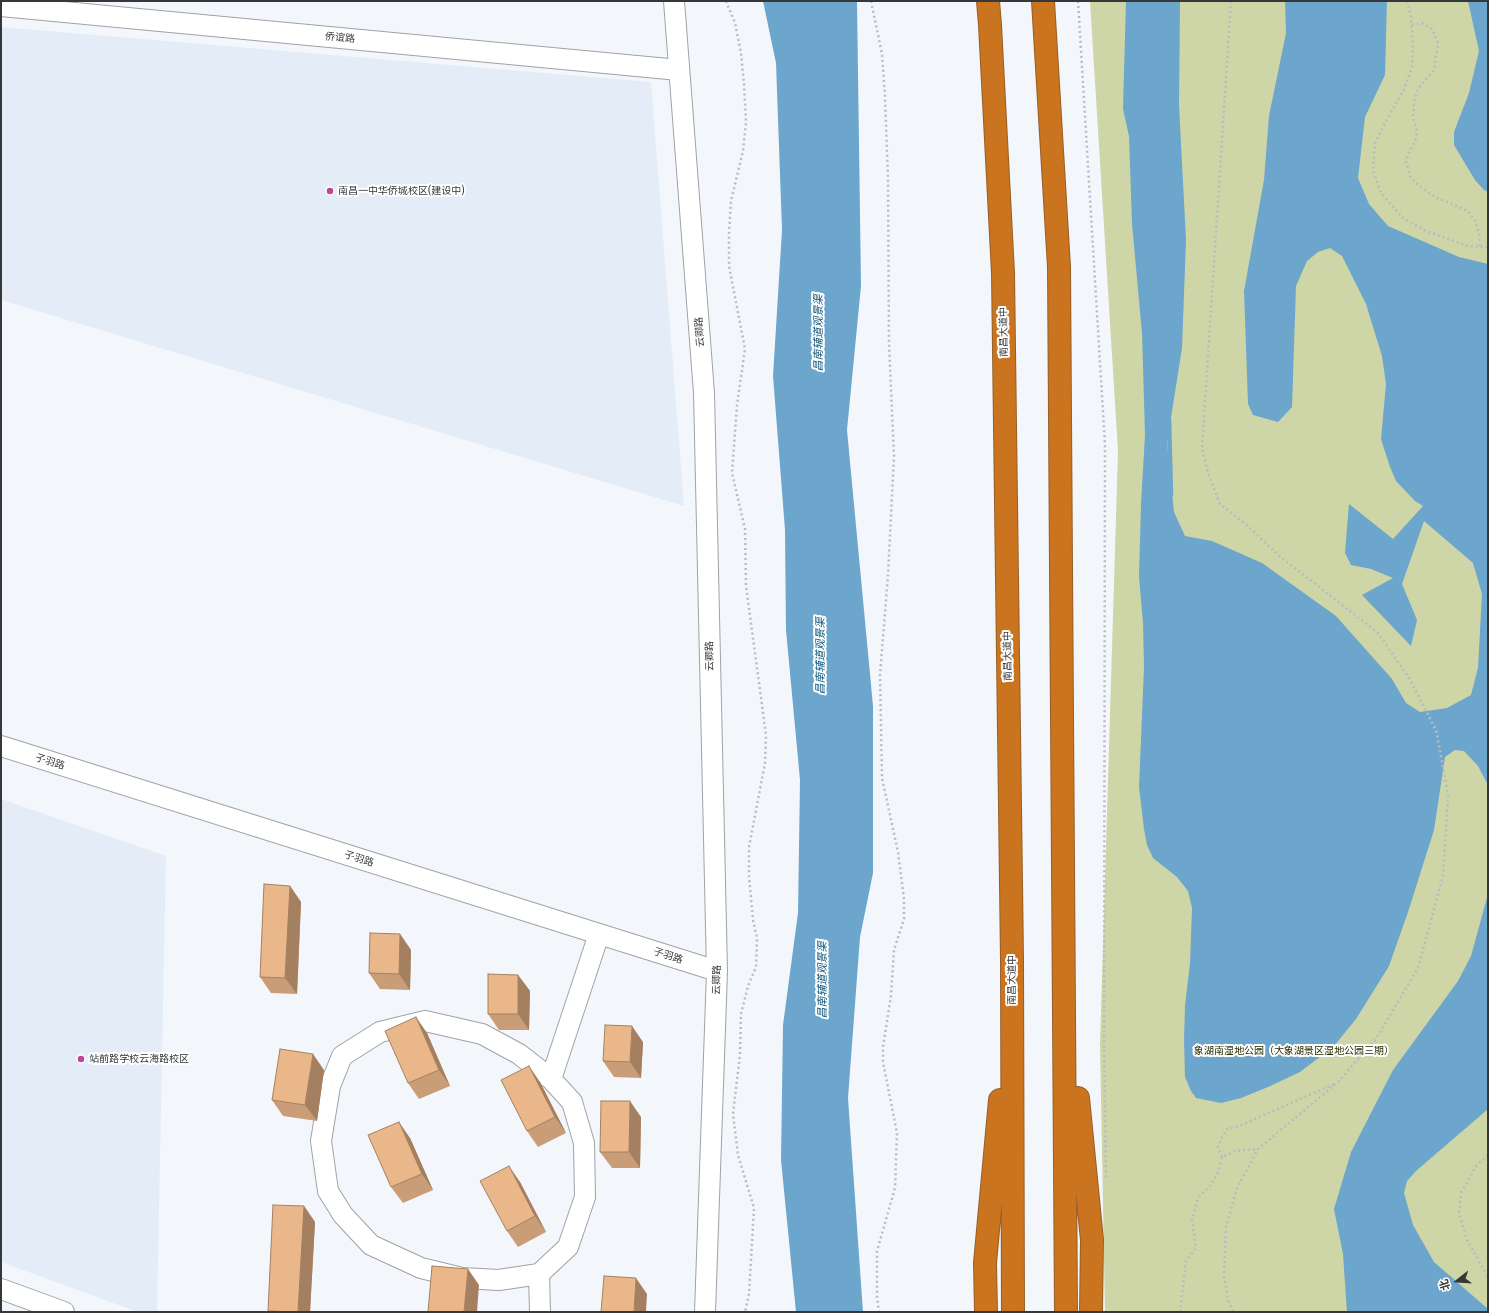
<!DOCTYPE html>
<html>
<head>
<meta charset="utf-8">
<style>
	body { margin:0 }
	#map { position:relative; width:1489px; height:1313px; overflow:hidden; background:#f3f7fb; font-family:"Fira Sans","Noto Sans SC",sans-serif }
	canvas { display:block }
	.frame { position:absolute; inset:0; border:2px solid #353738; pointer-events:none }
	.north { position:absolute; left:1437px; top:1261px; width:40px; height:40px; -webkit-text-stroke:3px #fff; paint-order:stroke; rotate:253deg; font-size:11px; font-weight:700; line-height:16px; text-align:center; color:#353738 }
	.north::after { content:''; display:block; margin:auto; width:14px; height:18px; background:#353738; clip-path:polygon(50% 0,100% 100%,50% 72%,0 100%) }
</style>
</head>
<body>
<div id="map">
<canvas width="1489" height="1313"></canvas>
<div class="frame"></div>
<div class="north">北</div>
</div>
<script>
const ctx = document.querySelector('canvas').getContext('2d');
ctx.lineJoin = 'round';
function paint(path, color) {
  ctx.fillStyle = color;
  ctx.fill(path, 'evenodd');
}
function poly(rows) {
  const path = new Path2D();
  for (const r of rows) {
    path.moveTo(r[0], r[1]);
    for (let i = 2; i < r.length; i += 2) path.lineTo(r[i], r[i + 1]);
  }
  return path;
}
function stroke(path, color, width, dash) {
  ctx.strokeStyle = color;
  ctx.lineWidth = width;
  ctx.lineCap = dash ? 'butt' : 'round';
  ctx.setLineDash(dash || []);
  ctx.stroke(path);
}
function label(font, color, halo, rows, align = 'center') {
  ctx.font = font + ' "Fira Sans","Noto Sans SC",sans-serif';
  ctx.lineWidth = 4;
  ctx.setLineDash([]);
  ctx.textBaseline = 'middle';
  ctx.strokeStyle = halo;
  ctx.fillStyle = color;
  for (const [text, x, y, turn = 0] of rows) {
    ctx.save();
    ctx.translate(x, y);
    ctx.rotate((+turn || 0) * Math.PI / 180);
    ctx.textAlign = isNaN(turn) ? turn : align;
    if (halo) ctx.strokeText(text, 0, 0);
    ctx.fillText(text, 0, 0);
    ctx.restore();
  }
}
const built = poly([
	[1,27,651,82,684,506,1,300],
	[1,799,166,856,157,1312,138,1312,1,1262]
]);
const green = poly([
	[1090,1,1488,1,1488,1312,1105,1312,1100,1044,1118,451]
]);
const water = poly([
	[763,1,857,1,861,286,847,430,873,706,873,873,860,937,848,1098,863,1312,796,1312,781,1160,783,1025,798,913,800,780,786,630,785,530,773,376,782,230,776,63],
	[1126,1,1180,1,1179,105,1186,240,1182,348,1167,443,1174,512,1185,536,1212,541,1262,563,1336,616,1392,679,1406,703,1420,712,1447,708,1471,695,1478,668,1482,594,1473,563,1424,521,1402,584,1417,620,1411,646,1362,595,1393,578,1371,569,1351,565,1345,553,1349,504,1393,539,1423,506,1415,501,1396,481,1390,467,1381,439,1386,384,1382,356,1366,304,1342,256,1330,248,1318,252,1307,261,1296,286,1292,407,1278,422,1253,415,1248,404,1244,291,1264,180,1269,116,1286,33,1285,1,1387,1,1385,75,1365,117,1358,178,1369,204,1388,226,1459,257,1488,264,1488,785,1478,766,1464,751,1455,750,1445,757,1434,830,1408,912,1389,966,1356,1019,1334,1046,1300,1072,1268,1087,1241,1098,1221,1103,1196,1098,1191,1091,1185,1077,1184,1040,1185,1006,1190,963,1192,908,1188,891,1177,877,1153,858,1147,845,1144,829,1139,787,1144,667,1143,623,1139,577,1141,504,1145,435,1142,333,1132,224,1129,136,1123,109],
	[1468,1,1488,1,1488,192,1484,190,1475,180,1454,145,1454,132,1469,93,1479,51],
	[1488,894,1488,1109,1416,1171,1407,1181,1404,1193,1413,1225,1434,1262,1488,1309,1488,1312,1347,1312,1343,1254,1334,1209,1351,1152,1393,1070,1458,981,1471,956]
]);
const stream = poly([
	[1169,419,1171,494]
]);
const path = poly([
	[726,1,735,23,741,53,744,84,746,122,743,151,731,201,729,233,729,266,745,349,737,405,732,473,745,529,746,586,766,735,765,763,749,847,749,876,753,920,757,938,756,967,748,986,741,1014,740,1055,733,1114,738,1155,754,1208,749,1294,745,1312],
	[871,1,882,54,885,96,888,180,889,343,894,456,888,575,880,675,882,778,898,852,904,899,904,919,894,950,891,996,883,1047,883,1062,897,1133,895,1188,877,1251,877,1297,879,1312],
	[1078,1,1105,445,1104,1039,1106,1180],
	[1231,1,1202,449,1209,476,1220,504,1248,526,1278,555,1378,633,1409,678,1436,730,1448,794,1443,876,1418,968,1376,1039,1338,1082,1258,1149,1237,1188,1226,1227,1224,1277,1229,1303,1234,1312],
	[1407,1,1411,16,1413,45,1412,67,1404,90,1387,119,1375,143,1373,170,1381,193,1403,218,1426,231,1468,246,1488,247],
	[1412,25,1422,23,1432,29,1438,43,1434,70,1418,89,1414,101,1413,117,1417,131,1415,142,1410,150,1406,161,1410,176,1419,186,1435,197,1468,211,1475,220,1479,233,1480,247],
	[1488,1155,1476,1166,1461,1193,1459,1214,1467,1240,1488,1277],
	[1222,1157,1218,1147,1222,1137,1227,1129,1239,1126,1334,1084],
	[1180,1312,1186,1261,1196,1248,1192,1220,1198,1198,1209,1187,1217,1175,1222,1157,1235,1151,1257,1149]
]);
const minor = poly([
	[674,1,704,393,717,971,705,1312],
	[1,6,679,70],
	[1,746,717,971],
	[425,1021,482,1034,519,1054,551,1079,572,1102,584,1143,585,1197,568,1247,539,1274,499,1280,462,1278,421,1268,371,1245,343,1215,328,1191,321,1141,330,1086,342,1056,380,1032,425,1021],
	[551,1079,599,934],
	[539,1274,540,1312],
	[1,1289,64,1312]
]);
const highway = poly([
	[988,1,990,25,1003,273,1012,959,1013,1312],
	[1043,1,1059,267,1066,1312],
	[1078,1098,1092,1240,1091,1312],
	[986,1312,985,1263,1000,1100]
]);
const wall = poly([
	[290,886,301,902,297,994,271,993,260,977],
	[400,934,411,950,410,990,380,989,369,973],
	[518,975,530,991,529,1030,499,1030,488,1014],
	[427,1033,450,1086,419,1099,408,1083],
	[643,1042,641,1078,614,1077,603,1061],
	[324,1070,317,1121,283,1116,272,1100],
	[540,1082,566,1133,538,1147,527,1131],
	[641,1117,640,1168,612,1168,600,1152],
	[410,1138,433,1190,403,1203,391,1187],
	[520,1182,546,1232,518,1247,507,1231],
	[304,1206,315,1222,310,1312,269,1312,268,1311]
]);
const shadedWall = poly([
	[290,886,301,902,297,994,285,978],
	[400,934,411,950,410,990,399,974],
	[518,975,530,991,529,1030,518,1014],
	[416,1017,427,1033,450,1086,439,1070],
	[632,1026,643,1042,641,1078,630,1062],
	[313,1054,324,1070,317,1121,305,1105],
	[529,1066,540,1082,566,1133,555,1117],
	[630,1101,641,1117,640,1168,629,1152],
	[399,1122,410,1138,433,1190,422,1174],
	[509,1166,520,1182,546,1232,535,1216],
	[304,1206,315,1222,310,1312,298,1312],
	[468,1269,479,1285,477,1312,464,1312],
	[636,1278,647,1294,646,1312,634,1312]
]);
const building = poly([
	[264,884,290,886,285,978,260,977,264,884],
	[370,933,400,934,399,974,369,973,370,933],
	[488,974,518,975,518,1014,488,1014,488,974],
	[416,1017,439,1070,408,1083,385,1031,416,1017],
	[605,1025,632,1026,630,1062,603,1061,605,1025],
	[280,1049,313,1054,305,1105,272,1100,280,1049],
	[529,1066,555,1117,527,1131,501,1080,529,1066],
	[601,1101,630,1101,629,1152,600,1152,601,1101],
	[399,1122,422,1174,391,1187,368,1135,399,1122],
	[509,1166,535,1216,507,1231,480,1181,509,1166],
	[273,1205,304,1206,298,1312,268,1311,273,1205],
	[432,1266,468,1269,464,1312,428,1312,432,1266],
	[604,1276,636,1278,634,1312,601,1312,604,1276]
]);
const markers = [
	[330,191,4,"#be4498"],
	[81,1059,4,"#be4498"]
];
const streetNames = [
	["侨谊路",340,38,5],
	["云卿路",700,332,-94],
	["南昌大道中",1004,332,-91],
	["云卿路",710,656,-91],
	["南昌大道中",1008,656,-91],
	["子羽路",50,762,17],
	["子羽路",359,859,17],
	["子羽路",668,956,18],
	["云卿路",717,980,-89],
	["南昌大道中",1012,980,-90]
];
const poiNames = [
	["南昌一中华侨城校区(建设中)",338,191],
	["站前路学校云海路校区",89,1059]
];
const parkNames = [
	["象湖南湿地公园（大象湖景区湿地公园三期）",1294,1051]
];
const waterNames = [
	["昌南辅道观景渠",819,333,-90],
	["昌南辅道观景渠",821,656,-90],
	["昌南辅道观景渠",823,980,-90]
];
paint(built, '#e4edf7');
paint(green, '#ced5a6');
paint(water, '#6ca6cc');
stroke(stream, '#6ca6cc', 4.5);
stroke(minor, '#9fa2a6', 22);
stroke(highway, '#965f28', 24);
stroke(path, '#b8bcbf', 2.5, [2, 3]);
stroke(minor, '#fff', 20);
stroke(highway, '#ca741f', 22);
paint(wall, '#c99d78');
paint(shadedWall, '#a48061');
paint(building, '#eab78b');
stroke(building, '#a48061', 1);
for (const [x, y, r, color] of markers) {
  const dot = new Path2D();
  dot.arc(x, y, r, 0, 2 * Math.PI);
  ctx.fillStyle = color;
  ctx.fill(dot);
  stroke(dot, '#fff', 1.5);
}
label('10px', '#353738', '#fff', streetNames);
label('10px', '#353738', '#fff', poiNames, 'left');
label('10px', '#2a2d00', '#fff', parkNames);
label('italic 11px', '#11587d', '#fff', waterNames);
</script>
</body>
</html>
